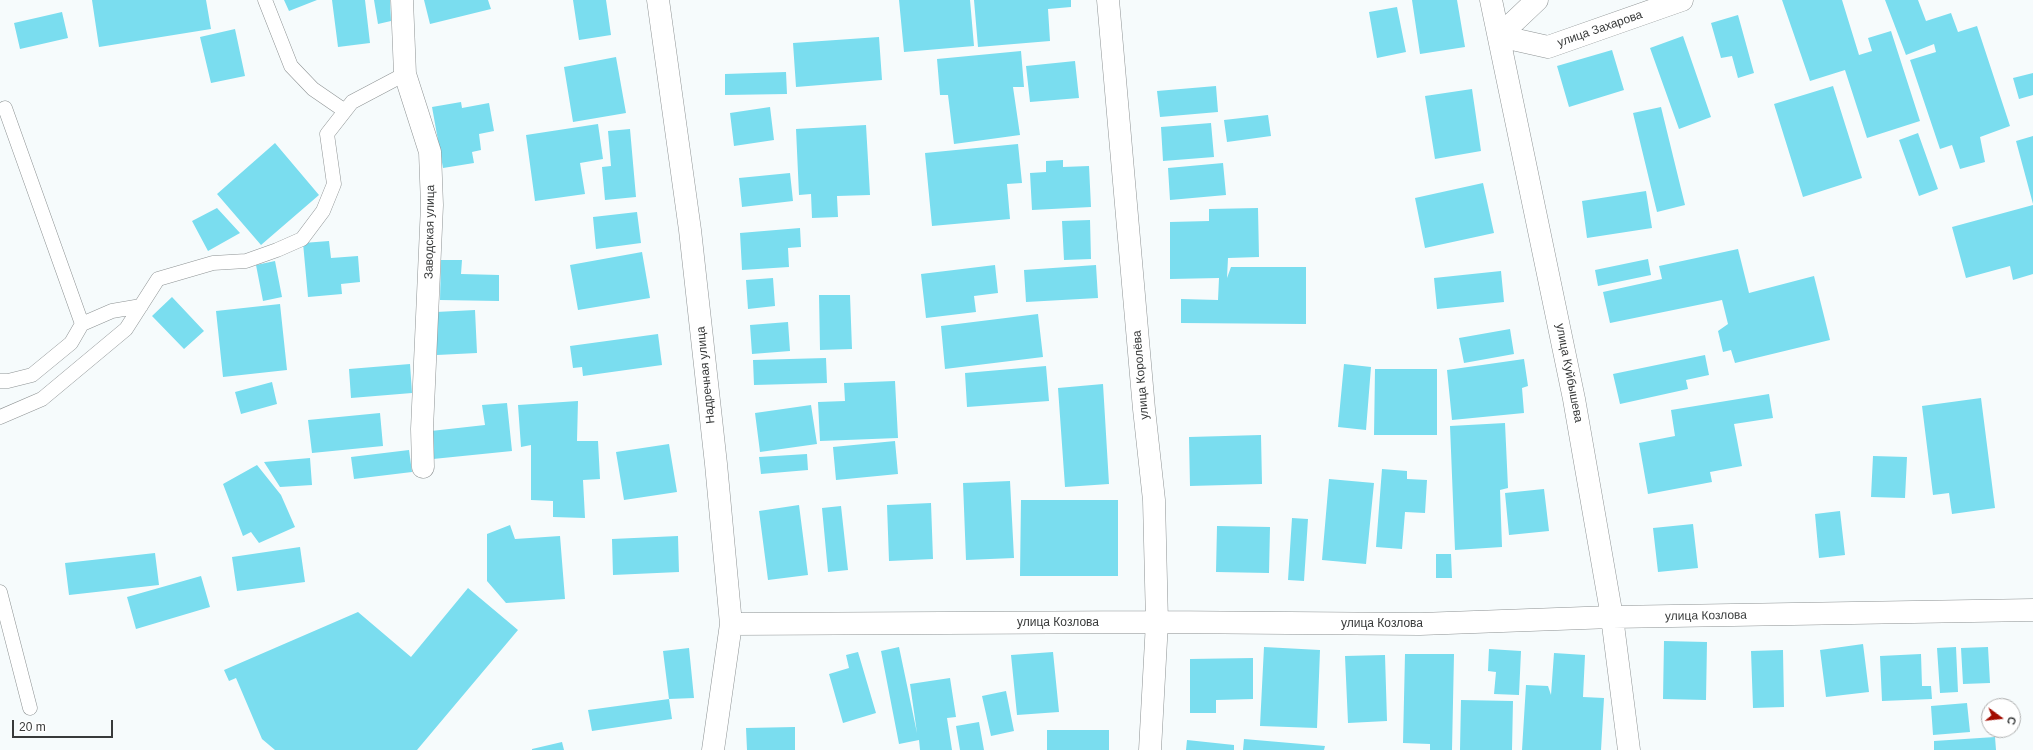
<!DOCTYPE html>
<html>
<head>
<meta charset="utf-8">
<style>
	body { margin:0 }
	#map { position:relative; width:2033px; height:750px; overflow:hidden; background:#f6fbfc; font-family:Arial,sans-serif }
	canvas { display:block }
	.north { position:absolute; left:1981px; top:698px; width:40px; height:40px; box-sizing:border-box; background:#fff; border:1px solid #afb0b0; border-radius:50%; rotate:105deg; font-size:11px; font-weight:700; line-height:16px; text-align:center; color:#383a3a }
	.north::after { content:''; display:block; margin:auto; width:14px; height:18px; background:#a20c00; clip-path:polygon(50% 0,100% 100%,50% 72%,0 100%) }
	.scale { position:absolute; left:12px; top:720px; width:101px; height:18px; box-sizing:border-box; border:2px solid #383a3a; border-top:0; padding-left:5px; font-size:12px; line-height:14px; white-space:nowrap; color:#383a3a; -webkit-text-stroke:3px #fff; paint-order:stroke }
</style>
</head>
<body>
<div id="map">
<canvas width="2033" height="750"></canvas>
<div class="north">С</div>
<div class="scale">20 m</div>
</div>
<script>
const ctx = document.querySelector('canvas').getContext('2d');
ctx.lineJoin = 'round';
function paint(path, color) {
  ctx.fillStyle = color;
  ctx.fill(path, 'evenodd');
}
function poly(rows) {
  const path = new Path2D();
  for (const r of rows) {
    path.moveTo(r[0], r[1]);
    for (let i = 2; i < r.length; i += 2) path.lineTo(r[i], r[i + 1]);
  }
  return path;
}
function stroke(path, color, width, dash) {
  ctx.strokeStyle = color;
  ctx.lineWidth = width;
  ctx.lineCap = dash ? 'butt' : 'round';
  ctx.setLineDash(dash || []);
  ctx.stroke(path);
}
function label(font, color, halo, rows, align = 'center') {
  ctx.font = font + ' Arial,sans-serif';
  ctx.lineWidth = 4;
  ctx.setLineDash([]);
  ctx.textBaseline = 'middle';
  ctx.strokeStyle = halo;
  ctx.fillStyle = color;
  for (const [text, x, y, turn = 0] of rows) {
    ctx.save();
    ctx.translate(x, y);
    ctx.rotate((+turn || 0) * Math.PI / 180);
    ctx.textAlign = isNaN(turn) ? turn : align;
    if (halo) ctx.strokeText(text, 0, 0);
    ctx.fillText(text, 0, 0);
    ctx.restore();
  }
}
const building = poly([
	[92,0,206,0,211,29,99,47],
	[284,0,317,0,289,11],
	[332,0,365,0,370,43,338,47],
	[374,0,390,0,391,21,378,24],
	[424,0,488,0,491,9,430,24],
	[573,0,606,0,611,35,579,40],
	[899,0,970,0,974,46,904,52],
	[974,0,1071,0,1071,7,1048,9,1050,41,978,47],
	[1412,0,1457,0,1465,47,1420,54],
	[1782,0,1842,0,1859,55,1872,51,1868,38,1891,31,1920,121,1867,138,1845,70,1810,81],
	[1885,0,1918,0,1926,21,1951,13,1958,32,1977,26,2010,126,1980,137,1985,162,1960,169,1952,145,1940,149,1910,60,1936,52,1934,44,1906,55],
	[1397,7,1406,52,1377,58,1369,12],
	[62,12,68,38,20,49,14,23],
	[1738,15,1754,73,1738,78,1732,56,1721,58,1711,23],
	[235,29,245,76,211,83,200,37],
	[1683,36,1711,117,1679,129,1650,48],
	[879,37,882,80,796,87,793,43],
	[1612,50,1624,90,1569,107,1557,66],
	[1021,51,1024,87,1013,87,1020,135,954,144,948,95,940,95,937,59],
	[616,57,626,113,573,122,564,67],
	[1075,61,1079,98,1030,102,1026,66],
	[786,72,787,94,725,95,725,74],
	[2033,73,2033,95,2019,99,2013,78],
	[1216,86,1218,112,1160,117,1157,91],
	[1833,86,1862,178,1803,197,1774,104],
	[1472,89,1481,151,1435,159,1425,96],
	[461,102,462,108,489,103,494,131,479,134,481,150,472,152,474,163,443,168,432,107],
	[770,107,774,140,734,146,730,113],
	[1661,107,1685,205,1657,212,1633,113],
	[1268,115,1271,136,1227,142,1224,120],
	[1211,123,1214,157,1163,161,1161,127],
	[598,124,603,159,580,163,585,194,535,201,526,135],
	[866,125,870,195,837,196,838,217,812,218,811,194,799,195,796,129],
	[630,129,636,197,605,200,602,167,611,166,608,131],
	[1918,133,1938,189,1919,196,1899,140],
	[2033,136,2033,204,2016,141],
	[275,143,319,195,261,245,217,194],
	[1018,144,1022,183,1007,184,1010,219,932,226,925,153],
	[1063,160,1063,167,1089,166,1091,207,1032,210,1030,173,1046,172,1046,161],
	[1223,163,1226,195,1170,200,1168,168],
	[790,173,793,201,742,207,739,178],
	[1483,183,1494,233,1425,248,1415,198],
	[1646,191,1652,228,1587,238,1582,201],
	[2033,205,2033,274,2013,280,2010,266,1966,278,1952,227],
	[217,208,240,233,208,251,192,221],
	[1258,208,1259,257,1228,258,1227,278,1231,267,1306,267,1306,324,1181,323,1181,299,1218,300,1219,278,1170,279,1170,222,1209,221,1209,209],
	[637,212,641,243,596,249,593,217],
	[1090,220,1091,259,1064,260,1062,221],
	[800,228,801,247,788,248,789,267,742,270,740,233],
	[329,241,331,258,358,256,360,282,341,284,342,294,308,297,303,243],
	[1738,249,1749,293,1814,276,1830,340,1735,363,1731,350,1723,352,1718,331,1728,324,1722,300,1610,323,1603,292,1662,279,1659,266],
	[642,252,650,298,578,310,570,265],
	[1648,259,1651,275,1598,286,1595,270],
	[441,260,462,260,461,274,499,275,499,301,440,300],
	[275,261,282,297,263,301,256,265],
	[995,265,998,293,974,296,976,312,926,318,921,274],
	[1096,265,1098,298,1026,302,1024,270],
	[1501,271,1504,302,1437,309,1434,278],
	[773,278,775,306,748,309,746,280],
	[819,295,850,295,852,349,820,350],
	[172,297,204,331,184,349,152,316],
	[280,304,287,370,223,377,216,311],
	[475,310,477,353,437,355,436,312],
	[1038,314,1043,357,945,369,941,326],
	[788,322,790,351,752,354,750,325],
	[1510,329,1514,354,1464,363,1459,338],
	[658,334,662,365,583,376,582,367,573,368,570,346],
	[1705,355,1709,375,1686,380,1688,389,1620,404,1613,374],
	[826,358,827,383,754,385,753,360],
	[1524,359,1528,386,1522,388,1524,413,1452,420,1447,370],
	[410,364,412,393,351,398,349,369],
	[1344,364,1371,367,1366,430,1338,427],
	[1046,366,1049,401,967,407,965,373],
	[1375,369,1437,369,1437,435,1374,435],
	[895,381,898,438,820,441,818,402,845,401,844,383],
	[272,382,277,404,241,414,235,392],
	[1103,384,1109,484,1065,487,1058,388],
	[1769,394,1773,418,1734,424,1742,466,1710,472,1712,482,1648,494,1639,443,1675,436,1671,410],
	[1981,398,1995,508,1952,514,1949,493,1933,495,1922,406],
	[578,401,577,441,598,441,600,479,583,480,585,518,553,517,553,501,531,500,531,445,521,447,518,405],
	[507,403,512,451,433,459,431,431,485,425,482,405],
	[811,405,817,444,760,452,755,413],
	[380,413,383,446,312,453,308,420],
	[1505,423,1508,488,1500,490,1502,547,1455,550,1450,426],
	[1261,435,1262,484,1190,486,1189,437],
	[895,441,898,474,836,480,833,447],
	[669,444,677,492,624,500,616,452],
	[409,450,412,472,354,479,351,457],
	[807,454,808,470,761,474,759,457],
	[1873,456,1907,457,1905,498,1871,497],
	[310,458,312,485,280,487,264,462],
	[257,465,281,495,295,527,259,543,251,532,243,536,223,484],
	[1382,469,1407,471,1407,479,1427,480,1425,513,1405,512,1402,549,1376,547],
	[1329,479,1374,483,1366,564,1322,560],
	[1010,481,1014,558,966,560,963,483],
	[1544,489,1549,531,1509,535,1505,493],
	[1021,500,1118,500,1118,576,1020,576],
	[931,503,933,559,889,561,887,505],
	[799,505,808,575,768,580,759,511],
	[841,506,848,570,828,572,822,508],
	[1840,511,1845,555,1819,558,1815,514],
	[1292,518,1308,519,1304,581,1288,580],
	[1693,524,1698,568,1658,572,1653,528],
	[510,525,515,539,560,536,565,599,506,603,487,581,487,534],
	[1217,526,1270,527,1269,573,1216,572],
	[678,536,679,572,613,575,612,539],
	[300,547,305,582,237,591,232,557],
	[155,553,159,585,69,595,65,563],
	[1436,554,1451,554,1452,578,1436,578],
	[201,576,210,607,136,629,127,597],
	[468,588,518,630,417,750,275,750,262,739,236,678,229,681,224,670,358,612,411,657],
	[1664,641,1707,642,1706,700,1663,699],
	[1863,644,1869,692,1826,697,1820,650],
	[899,647,917,733,910,684,950,678,956,717,947,718,952,750,920,750,919,740,899,744,881,651],
	[1264,647,1320,650,1317,728,1260,726],
	[1956,647,1958,692,1940,693,1937,648],
	[1988,647,1990,683,1963,684,1961,648],
	[689,648,694,698,669,699,663,651],
	[1489,649,1521,651,1519,695,1494,694,1496,672,1488,671],
	[1783,650,1784,707,1753,708,1751,651],
	[858,652,876,713,843,723,829,674,849,668,846,655],
	[1053,652,1059,712,1017,715,1011,655],
	[1554,653,1585,655,1583,697,1604,698,1601,750,1522,750,1526,685,1548,686,1551,695],
	[1405,654,1454,654,1452,750,1430,750,1430,744,1403,743],
	[1921,654,1922,686,1931,686,1932,699,1882,701,1880,656],
	[1385,655,1387,721,1348,723,1345,656],
	[1253,658,1253,699,1216,700,1216,713,1190,713,1190,659],
	[1006,691,1014,731,991,736,982,696],
	[669,699,672,719,592,731,588,710],
	[1461,700,1513,701,1512,750,1460,750],
	[1967,703,1970,732,1933,735,1931,706],
	[979,722,984,750,960,750,956,726],
	[795,727,795,750,747,750,746,728],
	[1047,730,1109,730,1109,750,1047,750],
	[1995,737,1996,750,1934,750,1934,741],
	[1244,739,1325,746,1324,750,1243,750],
	[1187,740,1234,745,1234,750,1186,750],
	[562,742,564,750,532,750,532,749]
]);
const lane = poly([
	[265,0,291,66,313,89,345,111],
	[5,108,82,324,112,311,141,306],
	[0,381,8,381,32,375,71,343,82,324],
	[0,417,42,399,126,329,158,279,213,263,246,261,277,250,302,239,323,211,334,184,327,134,352,102,405,74],
	[0,592,30,708]
]);
const street = poly([
	[402,0,405,74,430,152,432,205,422,429,423,467],
	[658,0,690,230,716,464,731,624,713,750],
	[1108,0,1144,409,1154,500,1157,622,1150,750],
	[1491,0,1574,399,1612,617,1629,750],
	[1499,36,1548,47,1682,0],
	[1499,36,1537,0],
	[731,624,1157,622,1420,624,1612,617,2033,610]
]);
const streetNames = [
	["улица Захарова",1600,29,-19],
	["Заводская улица",430,232,-89],
	["улица Куйбышева",1569,373,79],
	["Надречная улица",706,375,-96],
	["улица Королёва",1141,375,-95],
	["улица Козлова",1706,616,-1],
	["улица Козлова",1058,623],
	["улица Козлова",1382,624]
];
paint(building, '#7addef');
stroke(lane, '#8e9394', 15);
stroke(street, '#8e9394', 23);
stroke(lane, '#fff', 14);
stroke(street, '#fff', 22);
label('12px', '#383a3a', '#fff', streetNames);
</script>
</body>
</html>
